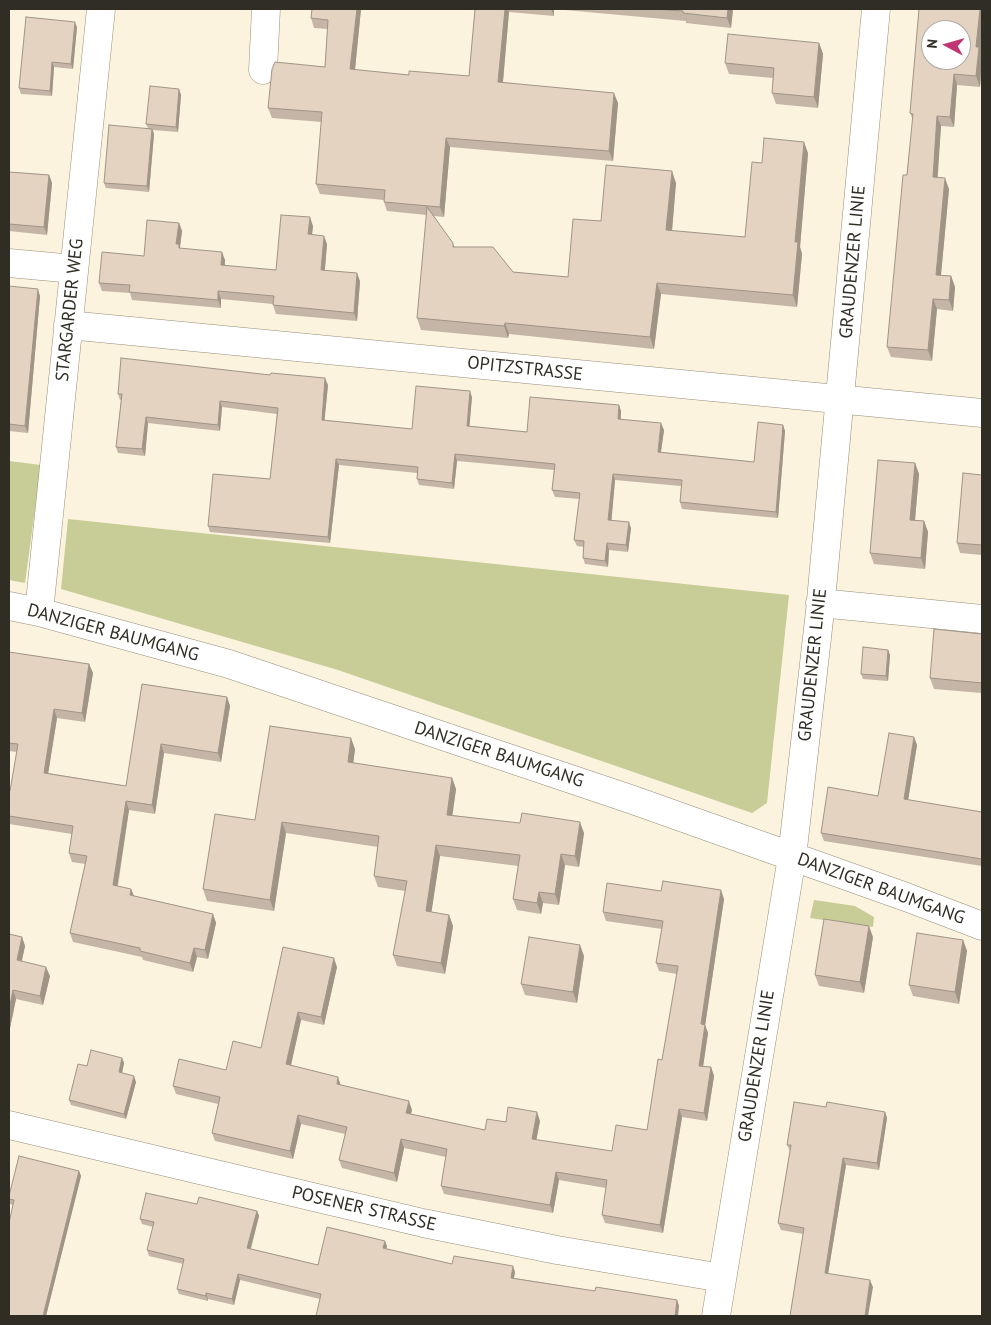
<!DOCTYPE html>
<html>
<head>
<meta charset="utf-8">
<style>
	body { margin:0 }
	#map { position:relative; width:991px; height:1325px; overflow:hidden; background:#fbf3dd; font-family:"PT Sans",sans-serif }
	canvas { display:block }
	.frame { position:absolute; inset:0; border:10px solid #302d25; pointer-events:none }
	.north { position:absolute; left:921px; top:20px; width:50px; height:50px; box-sizing:border-box; background:#fff; border:1px solid #acaba8; border-radius:50%; rotate:276deg; font-size:14px; font-weight:700; line-height:20px; text-align:center; color:#302d25 }
	.north::after { content:''; display:block; margin:auto; width:18px; height:22px; background:#bf3672; clip-path:polygon(50% 0,100% 100%,50% 72%,0 100%) }
</style>
</head>
<body>
<div id="map">
<canvas width="991" height="1325"></canvas>
<div class="frame"></div>
<div class="north">N</div>
</div>
<script>
const ctx = document.querySelector('canvas').getContext('2d');
ctx.lineJoin = 'round';
function paint(path, color) {
  ctx.fillStyle = color;
  ctx.fill(path, 'evenodd');
}
function poly(rows) {
  const path = new Path2D();
  for (const r of rows) {
    path.moveTo(r[0], r[1]);
    for (let i = 2; i < r.length; i += 2) path.lineTo(r[i], r[i + 1]);
  }
  return path;
}
function stroke(path, color, width, dash) {
  ctx.strokeStyle = color;
  ctx.lineWidth = width;
  ctx.lineCap = dash ? 'butt' : 'round';
  ctx.setLineDash(dash || []);
  ctx.stroke(path);
}
function label(font, color, halo, rows, align = 'center') {
  ctx.font = font + ' "PT Sans",sans-serif';
  ctx.lineWidth = 4;
  ctx.setLineDash([]);
  ctx.textBaseline = 'middle';
  ctx.strokeStyle = halo;
  ctx.fillStyle = color;
  for (const [text, x, y, turn = 0] of rows) {
    ctx.save();
    ctx.translate(x, y);
    ctx.rotate((+turn || 0) * Math.PI / 180);
    ctx.textAlign = isNaN(turn) ? turn : align;
    if (halo) ctx.strokeText(text, 0, 0);
    ctx.fillText(text, 0, 0);
    ctx.restore();
  }
}
const green = poly([
	[9,461,41,465,25,583,9,580],
	[68,519,789,595,767,803,752,813,338,670,61,589],
	[814,900,855,906,874,917,873,927,810,918]
]);
const minor = poly([
	[263,70,266,9],
	[9,263,74,269],
	[68,325,982,413],
	[820,603,982,619],
	[9,606,39,612,229,664,633,800,906,897,982,926],
	[39,612,101,9],
	[9,1125,423,1223,557,1250,722,1278],
	[716,1316,792,857,820,611,876,9]
]);
const wall = poly([
	[312,9,361,9,355,70,409,75,469,76,475,9,733,9,731,28,686,23,686,21,554,9,554,16,509,12,503,82,618,103,613,161,450,147,444,217,434,216,455,247,513,272,568,277,601,221,676,183,672,231,745,237,762,163,808,153,800,247,802,254,797,307,661,294,654,349,509,334,508,338,421,330,417,318,427,215,387,211,384,202,384,200,320,194,316,184,322,122,272,118,268,108,325,67,328,29,314,28,311,18],
	[982,9,982,35,981,53,982,59,980,87,957,85,954,127,941,126,937,178,949,189,941,275,951,276,955,287,953,311,937,309,932,361,891,357,887,347,913,120,910,113],
	[77,27,73,69,54,67,52,96,21,94,19,88],
	[819,43,823,54,818,108,776,104,772,93,773,78,729,74,725,63],
	[179,89,181,95,178,132,153,130,154,134,149,192,106,188,104,183,148,128,146,124],
	[9,172,49,175,52,183,47,235,9,231],
	[179,223,182,231,180,247,180,248,225,260,225,266,276,270,313,226,312,235,327,244,325,270,360,281,357,321,276,314,273,305,273,304,221,299,221,308,132,300,130,293,102,291,99,283,144,256],
	[9,286,40,296,28,433,9,431],
	[328,385,324,420,412,429,472,397,469,426,527,432,619,405,621,411,621,419,664,430,661,452,754,462,783,425,785,431,778,518,682,509,680,502,681,486,615,480,611,520,631,528,628,552,609,550,608,567,585,564,583,558,584,547,577,546,574,540,580,499,555,497,552,490,554,470,457,461,454,489,419,485,417,479,417,473,339,465,330,543,210,532,208,526,270,479,277,414,222,407,220,431,148,423,145,456,118,453,116,447,121,400,120,400,118,394],
	[915,463,919,474,915,520,924,521,928,532,925,569,874,564,870,553],
	[982,475,982,555,960,553,957,543],
	[982,634,982,693,934,689,930,678],
	[888,650,890,655,888,681,863,679,861,674],
	[9,652,89,664,93,673,85,722,57,718,48,773,126,786,142,684,227,697,230,706,221,762,164,753,155,814,129,810,118,886,134,896,213,914,216,923,208,959,197,957,193,972,143,960,142,957,73,942,70,933,85,864,72,862,69,853,72,834,9,824,9,791,10,791,17,752,9,751],
	[914,737,917,745,908,800,982,812,982,866,824,841,821,833,878,796],
	[355,749,353,763,452,778,456,789,452,815,584,833,579,867,565,865,559,905,543,903,541,914,517,910,513,899,518,866,440,856,431,912,449,915,453,926,445,974,397,966,393,955,405,891,378,887,374,876,378,847,286,833,274,911,207,901,203,889,255,820],
	[661,891,724,899,705,1025,708,1033,703,1066,711,1067,714,1076,707,1121,682,1117,663,1233,605,1223,602,1215,606,1188,559,1180,553,1213,444,1194,441,1186,446,1157,404,1148,397,1182,342,1168,339,1160,345,1134,301,1124,293,1159,215,1141,212,1133,218,1104,176,1094,173,1086,226,1070,261,1048,337,967,324,1025,301,1020,291,1066,341,1085,412,1110,411,1114,485,1130,506,1122,540,1121,536,1140,612,1151,647,1130,662,1060,677,974,659,971,656,963,662,929,606,921,603,912],
	[9,934,22,937,25,946,22,961,50,976,43,1005,16,999,9,1033],
	[873,937,864,993,819,986,815,975],
	[963,940,967,951,959,1004,913,996,909,985],
	[584,956,577,1003,525,995,521,984],
	[122,1058,124,1063,122,1073,136,1082,126,1119,71,1105,69,1100,87,1066],
	[826,1107,885,1112,887,1118,879,1170,846,1165,828,1274,873,1287,790,1316,803,1234,781,1230,778,1223,790,1151,787,1145],
	[79,1171,81,1176,46,1316,9,1316,13,1205,10,1204,9,1200,9,1196],
	[197,1204,257,1211,259,1216,251,1249,318,1265,387,1246,386,1249,452,1264,515,1272,514,1278,595,1291,677,1300,679,1306,320,1299,240,1280,234,1305,208,1299,208,1301,179,1294,177,1289,183,1264,149,1256,147,1250,153,1227,142,1224,140,1219]
]);
const shadedWall = poly([
	[357,9,361,9,354,79,350,69],
	[505,9,508,9,509,12,502,92,498,82],
	[551,9,554,9,554,16],
	[728,9,733,9,731,28,727,18],
	[980,9,982,9,982,35,981,53,982,59,980,87,976,76,976,47],
	[75,22,77,27,73,69,71,64],
	[819,43,823,54,818,108,814,97],
	[52,62,54,67,52,96,50,91],
	[954,74,957,85,954,127,950,117],
	[179,89,181,95,178,132,176,127],
	[614,93,618,103,613,161,609,151],
	[937,116,941,126,937,188,933,177],
	[152,129,154,134,149,192,147,186],
	[446,138,450,147,444,217,440,207],
	[804,142,808,153,800,247,802,254,797,307,793,295,795,242],
	[672,171,676,183,671,242,666,230],
	[49,175,52,183,47,235,44,227],
	[945,178,949,189,940,285,936,275],
	[310,217,313,226,311,242,308,234],
	[179,223,182,231,180,247,182,252,176,244],
	[324,236,327,244,324,278,321,270],
	[222,252,225,260,224,273,221,265],
	[357,273,360,281,357,321,354,313],
	[951,276,955,287,953,311,949,300],
	[657,283,661,294,654,349,650,337],
	[38,289,40,296,28,433,25,426],
	[218,291,221,299,221,308,218,300],
	[933,299,937,309,932,361,928,350],
	[505,323,509,334,508,338,504,326],
	[325,378,328,385,324,426,322,420],
	[470,391,472,397,469,432,467,426],
	[220,401,222,407,220,431,218,425],
	[619,405,621,411,620,425,618,419],
	[146,417,148,423,145,456,142,449],
	[661,423,664,430,660,458,658,452],
	[783,425,785,431,778,518,776,512],
	[455,454,457,461,454,489,452,483],
	[336,459,339,465,330,543,328,537],
	[915,463,919,474,914,531,910,520],
	[613,474,615,480,611,526,608,520],
	[924,521,928,532,925,569,921,558],
	[629,522,631,528,628,552,626,545],
	[607,543,609,550,608,567,605,561],
	[888,650,890,655,888,681,886,676],
	[89,664,93,673,85,722,82,713],
	[227,697,230,706,221,762,218,753],
	[54,709,57,718,47,781,44,773],
	[914,737,917,745,907,807,904,799],
	[351,738,355,749,352,773,348,762],
	[161,744,164,753,155,814,152,805],
	[452,778,456,789,451,826,447,815],
	[126,801,129,810,116,894,113,885],
	[282,822,286,833,274,911,270,900],
	[580,822,584,833,579,867,575,856],
	[436,845,440,856,430,922,426,911],
	[561,854,565,865,559,905,555,894],
	[131,889,135,898,130,895],
	[721,890,724,899,704,1033,701,1024],
	[539,892,543,903,541,914,537,903],
	[213,914,216,923,208,959,205,950],
	[449,915,453,926,445,974,441,963],
	[869,926,873,937,864,993,860,982],
	[22,937,25,946,20,968,17,960],
	[963,940,967,951,959,1004,955,992],
	[580,945,584,956,577,1003,573,992],
	[194,948,197,957,193,972,190,963],
	[334,958,337,967,324,1025,321,1017],
	[46,967,50,976,43,1005,40,996],
	[13,990,16,999,9,1033,9,1010],
	[298,1012,301,1020,289,1073,286,1064],
	[705,1025,708,1033,702,1074,699,1066],
	[122,1058,124,1063,121,1078,119,1072],
	[711,1067,714,1076,707,1121,704,1113],
	[134,1076,136,1082,126,1119,124,1114],
	[338,1077,341,1086,337,1084],
	[409,1101,412,1110,409,1121,406,1113],
	[679,1109,682,1117,663,1233,660,1225],
	[537,1112,540,1121,535,1147,532,1139],
	[885,1112,887,1118,879,1170,877,1163],
	[298,1115,301,1124,293,1159,290,1151],
	[401,1139,404,1148,397,1182,394,1173],
	[843,1158,846,1165,827,1280,825,1273],
	[79,1171,81,1176,46,1316,43,1316],
	[556,1172,559,1180,553,1213,550,1205],
	[257,1211,259,1216,249,1254,247,1248],
	[385,1241,387,1246,385,1254,383,1248],
	[513,1266,515,1272,513,1283,511,1278],
	[238,1274,240,1280,234,1305,232,1299],
	[870,1280,873,1287,868,1316,865,1316],
	[206,1293,208,1299,208,1301,206,1296],
	[677,1300,679,1306,678,1316,675,1316]
]);
const building = poly([
	[312,9,357,9,350,69,409,75,409,71,469,76,475,9,505,9,498,82,614,93,609,151,446,138,440,207,384,202,385,190,316,184,322,112,268,108,272,69,275,62,325,67,328,20,311,18,312,9],
	[653,9,728,9,727,18,683,13,683,11,653,9],
	[919,9,980,9,976,47,979,47,976,76,954,74,950,117,937,116,933,177,945,178,936,275,951,276,949,300,933,299,928,350,887,347,903,175,907,175,913,114,910,113,919,9],
	[931,30,961,30,961,60,931,60,931,30],
	[26,17,75,22,71,64,52,62,50,91,19,88,26,17],
	[728,34,819,43,814,97,772,93,774,68,725,63,728,34],
	[150,86,179,89,176,127,146,124,150,86],
	[109,125,152,129,147,186,104,183,109,125],
	[764,138,804,142,795,242,798,242,793,295,657,283,650,337,505,323,504,326,417,318,427,207,453,243,453,247,493,247,513,272,568,277,573,219,601,221,606,165,672,171,666,230,745,237,752,162,762,163,764,138],
	[9,172,49,175,44,227,9,224,9,172],
	[281,215,310,217,308,234,324,236,321,270,357,273,354,313,273,305,274,296,218,291,218,300,129,292,130,285,99,283,102,252,144,256,147,220,179,223,176,244,179,244,179,248,222,252,221,265,276,270,281,215],
	[9,286,38,289,25,426,9,424,9,286],
	[121,358,270,375,271,373,325,378,322,420,412,429,416,386,470,391,467,426,527,432,530,397,619,405,618,419,661,423,658,452,754,462,758,422,783,425,776,512,680,502,682,480,613,474,608,520,629,522,626,545,607,543,605,561,583,558,584,541,574,540,580,493,552,490,555,464,455,454,452,483,417,479,418,467,336,459,328,537,208,526,213,474,270,479,278,408,220,401,218,425,146,417,142,449,116,447,122,394,118,394,121,358],
	[878,460,915,463,910,520,924,521,921,558,870,553,878,460],
	[963,473,982,475,982,545,957,543,963,473],
	[934,629,982,634,982,683,930,678,934,629],
	[863,647,888,650,886,676,861,674,863,647],
	[9,652,89,664,82,713,54,709,44,773,126,786,142,684,227,697,218,753,161,744,152,805,126,801,113,885,131,889,130,895,213,914,205,950,194,948,190,963,140,951,140,948,70,933,87,856,69,853,73,826,9,816,9,791,10,791,18,744,9,743,9,652],
	[270,726,351,738,348,762,452,778,447,815,520,823,522,813,580,822,575,856,561,854,555,894,539,892,537,903,513,899,520,855,436,845,426,911,449,915,441,963,393,955,407,881,374,876,379,836,282,822,270,900,203,889,215,814,255,820,270,726],
	[889,733,914,737,904,799,982,812,982,859,821,833,828,787,878,796,889,733],
	[663,881,721,890,701,1024,705,1025,699,1066,711,1067,704,1113,679,1109,660,1225,602,1215,607,1180,556,1172,550,1205,441,1186,447,1149,401,1139,394,1173,339,1160,347,1127,298,1115,290,1151,212,1133,220,1097,173,1086,179,1059,226,1070,233,1041,261,1048,283,947,334,958,321,1017,298,1012,286,1064,338,1077,337,1084,409,1101,406,1113,485,1130,487,1119,506,1122,508,1107,537,1112,532,1139,612,1151,616,1125,647,1130,658,1059,662,1060,678,966,656,963,663,921,603,912,607,883,661,891,663,881],
	[824,919,869,926,860,982,815,975,824,919],
	[917,933,963,940,955,992,909,985,917,933],
	[9,934,22,937,17,960,46,967,40,996,13,990,9,1010,9,934],
	[529,937,580,945,573,992,521,984,529,937],
	[91,1050,122,1058,119,1072,134,1076,124,1114,69,1100,78,1064,87,1066,91,1050],
	[794,1102,826,1107,827,1102,885,1112,877,1163,843,1158,825,1273,870,1280,865,1316,790,1316,804,1228,778,1223,791,1145,787,1145,794,1102],
	[19,1156,79,1171,43,1316,9,1316,9,1223,14,1200,9,1199,9,1196,19,1156],
	[146,1193,197,1204,199,1197,257,1211,247,1248,318,1265,327,1227,385,1241,383,1248,452,1264,454,1256,513,1266,511,1278,595,1291,596,1287,677,1300,675,1316,316,1316,321,1294,238,1274,232,1299,206,1293,206,1296,177,1289,184,1259,147,1250,154,1222,140,1219,146,1193]
]);
const streetNames = [
	["GRAUDENZER LINIE",853,262,-85],
	["STARGARDER WEG",70,310,-84],
	["OPITZSTRASSE",525,369,6],
	["DANZIGER BAUMGANG",113,633,15],
	["GRAUDENZER LINIE",813,665,-84],
	["DANZIGER BAUMGANG",499,755,18],
	["DANZIGER BAUMGANG",881,889,20],
	["GRAUDENZER LINIE",757,1066,-81],
	["POSENER STRASSE",364,1209,13]
];
paint(green, '#c8cc97');
stroke(minor, '#968e7a', 29);
stroke(minor, '#fff', 28);
paint(wall, '#c4b5a6');
paint(shadedWall, '#a09487');
paint(building, '#e4d3c1');
stroke(building, '#a09487', 1);
label('18px', '#302d25', '#fff', streetNames);
</script>
</body>
</html>
